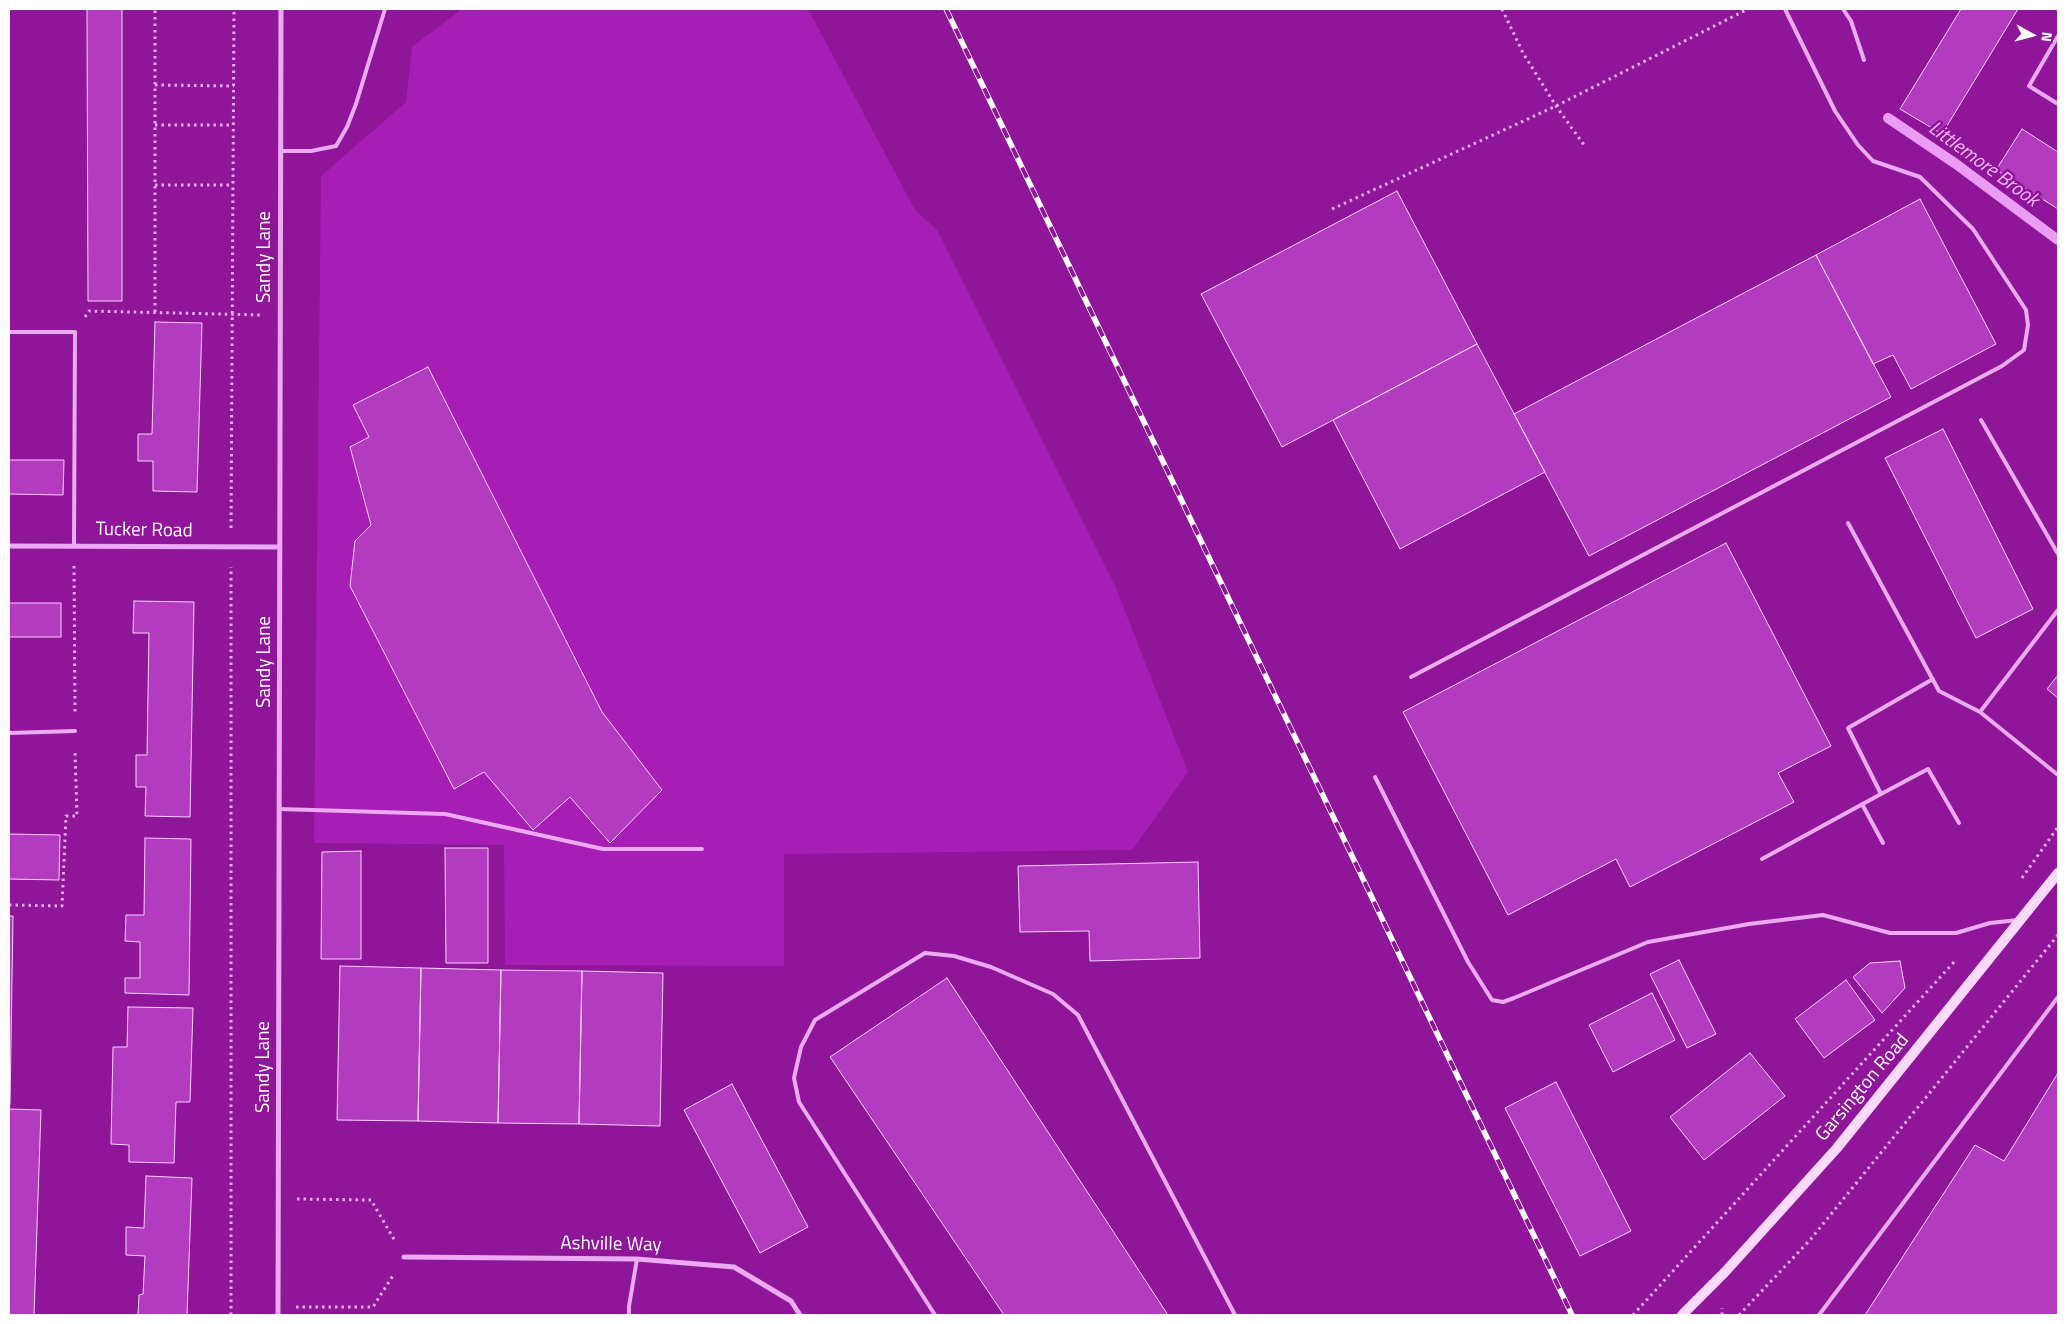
<!DOCTYPE html>
<html>
<head>
<meta charset="utf-8">
<style>
	body { margin:0 }
	#map { position:relative; width:2067px; height:1324px; overflow:hidden; background:#8f1699; font-family:"Titillium Web",sans-serif }
	canvas { display:block }
	.frame { position:absolute; inset:0; border:10px solid #fff; pointer-events:none }
	.north { position:absolute; left:2007px; top:10px; width:50px; height:50px; -webkit-text-stroke:4px #8f1699; paint-order:stroke; rotate:97deg; font-size:14px; font-weight:700; line-height:20px; text-align:center; color:#fff }
	.north::after { content:''; display:block; margin:auto; width:18px; height:22px; background:#fff; clip-path:polygon(50% 0,100% 100%,50% 72%,0 100%) }
</style>
</head>
<body>
<div id="map">
<canvas width="2067" height="1324"></canvas>
<div class="frame"></div>
<div class="north">N</div>
</div>
<script>
const ctx = document.querySelector('canvas').getContext('2d');
ctx.lineJoin = 'round';
function paint(path, color) {
  ctx.fillStyle = color;
  ctx.fill(path, 'evenodd');
}
function poly(rows) {
  const path = new Path2D();
  for (const r of rows) {
    path.moveTo(r[0], r[1]);
    for (let i = 2; i < r.length; i += 2) path.lineTo(r[i], r[i + 1]);
  }
  return path;
}
function stroke(path, color, width, dash) {
  ctx.strokeStyle = color;
  ctx.lineWidth = width;
  ctx.lineCap = dash ? 'butt' : 'round';
  ctx.setLineDash(dash || []);
  ctx.stroke(path);
}
function label(font, color, halo, rows, align = 'center') {
  ctx.font = font + ' "Titillium Web",sans-serif';
  ctx.lineWidth = 5;
  ctx.setLineDash([]);
  ctx.textBaseline = 'middle';
  ctx.strokeStyle = halo;
  ctx.fillStyle = color;
  for (const [text, x, y, turn = 0] of rows) {
    ctx.save();
    ctx.translate(x, y);
    ctx.rotate((+turn || 0) * Math.PI / 180);
    ctx.textAlign = isNaN(turn) ? turn : align;
    if (halo) ctx.strokeText(text, 0, 0);
    ctx.fillText(text, 0, 0);
    ctx.restore();
  }
}
const green = poly([
	[462,9,808,9,915,210,937,230,1116,588,1188,772,1132,850,784,854,784,966,505,965,504,845,314,843,321,176,406,102,412,47]
]);
const stream = poly([
	[1888,118,1956,164,2058,240]
]);
const building = poly([
	[87,9,122,9,122,301,88,301,87,9],
	[1961,9,2018,9,1942,134,1900,109,1961,9],
	[2022,129,2058,152,2058,209,1996,170,2022,129],
	[1397,191,1477,344,1282,447,1201,294,1397,191],
	[1920,199,1996,344,1911,389,1893,355,1873,364,1816,255,1920,199],
	[1816,255,1891,397,1589,556,1514,414,1816,255],
	[155,322,202,323,197,492,153,491,153,461,138,461,138,434,152,434,155,322],
	[1477,344,1545,472,1400,549,1333,420,1477,344],
	[428,367,602,712,662,790,610,843,570,797,533,830,484,772,454,789,350,586,355,541,371,525,350,447,369,437,353,405,428,367],
	[1943,429,2033,609,1976,638,1885,458,1943,429],
	[9,460,64,460,63,495,9,494,9,460],
	[1726,543,1831,746,1778,773,1794,802,1630,887,1616,859,1508,915,1403,712,1726,543],
	[134,601,194,602,190,817,145,816,146,787,136,787,136,755,147,755,149,633,133,633,134,601],
	[9,603,61,603,61,637,9,637,9,603],
	[2058,675,2058,698,2047,689,2058,675],
	[9,834,60,835,59,880,9,879,9,834],
	[145,838,191,839,189,995,125,993,125,978,140,978,140,942,125,941,126,915,144,915,145,838],
	[445,848,488,848,488,963,446,963,445,848],
	[361,851,361,959,321,959,322,852,361,851],
	[1198,862,1200,958,1090,961,1089,931,1020,932,1018,866,1198,862],
	[9,916,13,916,10,1105,9,1104,9,916],
	[1679,960,1716,1034,1687,1048,1650,974,1679,960],
	[1900,961,1905,988,1882,1013,1853,977,1870,963,1900,961],
	[340,966,421,968,418,1121,337,1120,340,966],
	[421,968,501,970,498,1123,418,1121,421,968],
	[501,970,582,971,579,1124,498,1123,501,970],
	[582,971,663,973,660,1126,579,1124,582,971],
	[947,978,1168,1315,1004,1315,830,1057,947,978],
	[1846,980,1875,1020,1824,1058,1795,1019,1846,980],
	[1652,993,1675,1040,1613,1072,1589,1025,1652,993],
	[128,1007,193,1008,190,1102,176,1102,174,1163,129,1162,129,1145,111,1144,113,1047,127,1047,128,1007],
	[1750,1053,1785,1096,1704,1160,1670,1117,1750,1053],
	[2058,1073,2058,1315,1865,1315,1975,1145,2004,1161,2058,1073],
	[1556,1082,1631,1231,1580,1256,1505,1108,1556,1082],
	[732,1084,808,1227,760,1253,684,1110,732,1084],
	[9,1109,41,1110,34,1315,9,1315,9,1109],
	[146,1176,192,1178,187,1315,138,1315,139,1295,143,1294,145,1256,126,1255,126,1227,144,1228,146,1176]
]);
const path = poly([
	[1502,9,1523,53,1556,106,1584,145],
	[155,85,234,86],
	[155,125,233,125],
	[155,185,233,185],
	[1332,209,1556,106,1748,9],
	[155,312,155,9],
	[85,317,89,311,261,315],
	[231,528,234,9],
	[74,566,75,712],
	[2022,878,2058,827],
	[9,905,62,906,66,816,77,816,75,751],
	[297,1199,371,1200,395,1241],
	[296,1307,373,1307,394,1274],
	[231,1315,231,567],
	[1633,1315,1954,962],
	[1722,1315,1722,1308],
	[1739,1315,1810,1240,2058,935]
]);
const service = poly([
	[1843,9,1851,21,1864,60],
	[2058,36,2029,86,2058,104],
	[281,151,311,151,336,146,347,127,356,104,385,9],
	[9,332,75,332,74,545],
	[1981,420,2058,554],
	[1848,523,1939,691,1980,712],
	[2058,610,1980,712,2058,775],
	[1411,677,2002,366,2024,350,2028,325,2026,310,1973,229,1920,177,1873,161,1858,145,1835,111,1785,9],
	[1933,679,1848,728,1881,794,1928,769,1959,823],
	[9,733,75,731],
	[1375,777,1468,962,1492,1000,1503,1002,1514,998,1648,942,1749,924,1823,915,1890,933,1956,933,1990,923,2018,920],
	[1862,804,1883,843],
	[279,809,445,814,603,849,702,849],
	[1762,859,1881,794],
	[629,1315,629,1306,637,1259],
	[935,1315,799,1102,794,1078,801,1047,815,1020,925,953,954,956,991,967,1053,994,1078,1015,1235,1315],
	[1819,1315,2058,997]
]);
const minor = poly([
	[9,546,280,547],
	[404,1257,637,1259,734,1267,791,1301,800,1315],
	[278,1315,281,9]
]);
const secondary = poly([
	[1682,1315,1725,1272,1837,1148,2058,873]
]);
const rail = poly([
	[946,9,1572,1315]
]);
const streetNames = [
	["Sandy Lane",265,257,-90],
	["Tucker Road",144,531,1],
	["Sandy Lane",265,662,-90],
	["Sandy Lane",264,1067,-90],
	["Garsington Road",1863,1088,-50],
	["Ashville Way",611,1245,1]
];
const waterNames = [
	["Littlemore Brook",1983,165,36]
];
paint(green, '#a61eb3');
stroke(stream, '#eb9df5', 10);
paint(building, '#b33bbf');
stroke(building, '#f8d2fc', 1);
stroke(path, '#ebaaf2', 3, [2.5, 4]);
stroke(service, '#ebaaf2', 4);
stroke(minor, '#ebaaf2', 5);
stroke(secondary, '#fad9fc', 10);
stroke(rail, '#fff', 5.5);
stroke(rail, '#8f1699', 4, [11]);
label('19px', '#fff', '#8f1699', streetNames);
label('italic 20px', '#f2b7f9', '#8f1699', waterNames);
</script>
</body>
</html>
